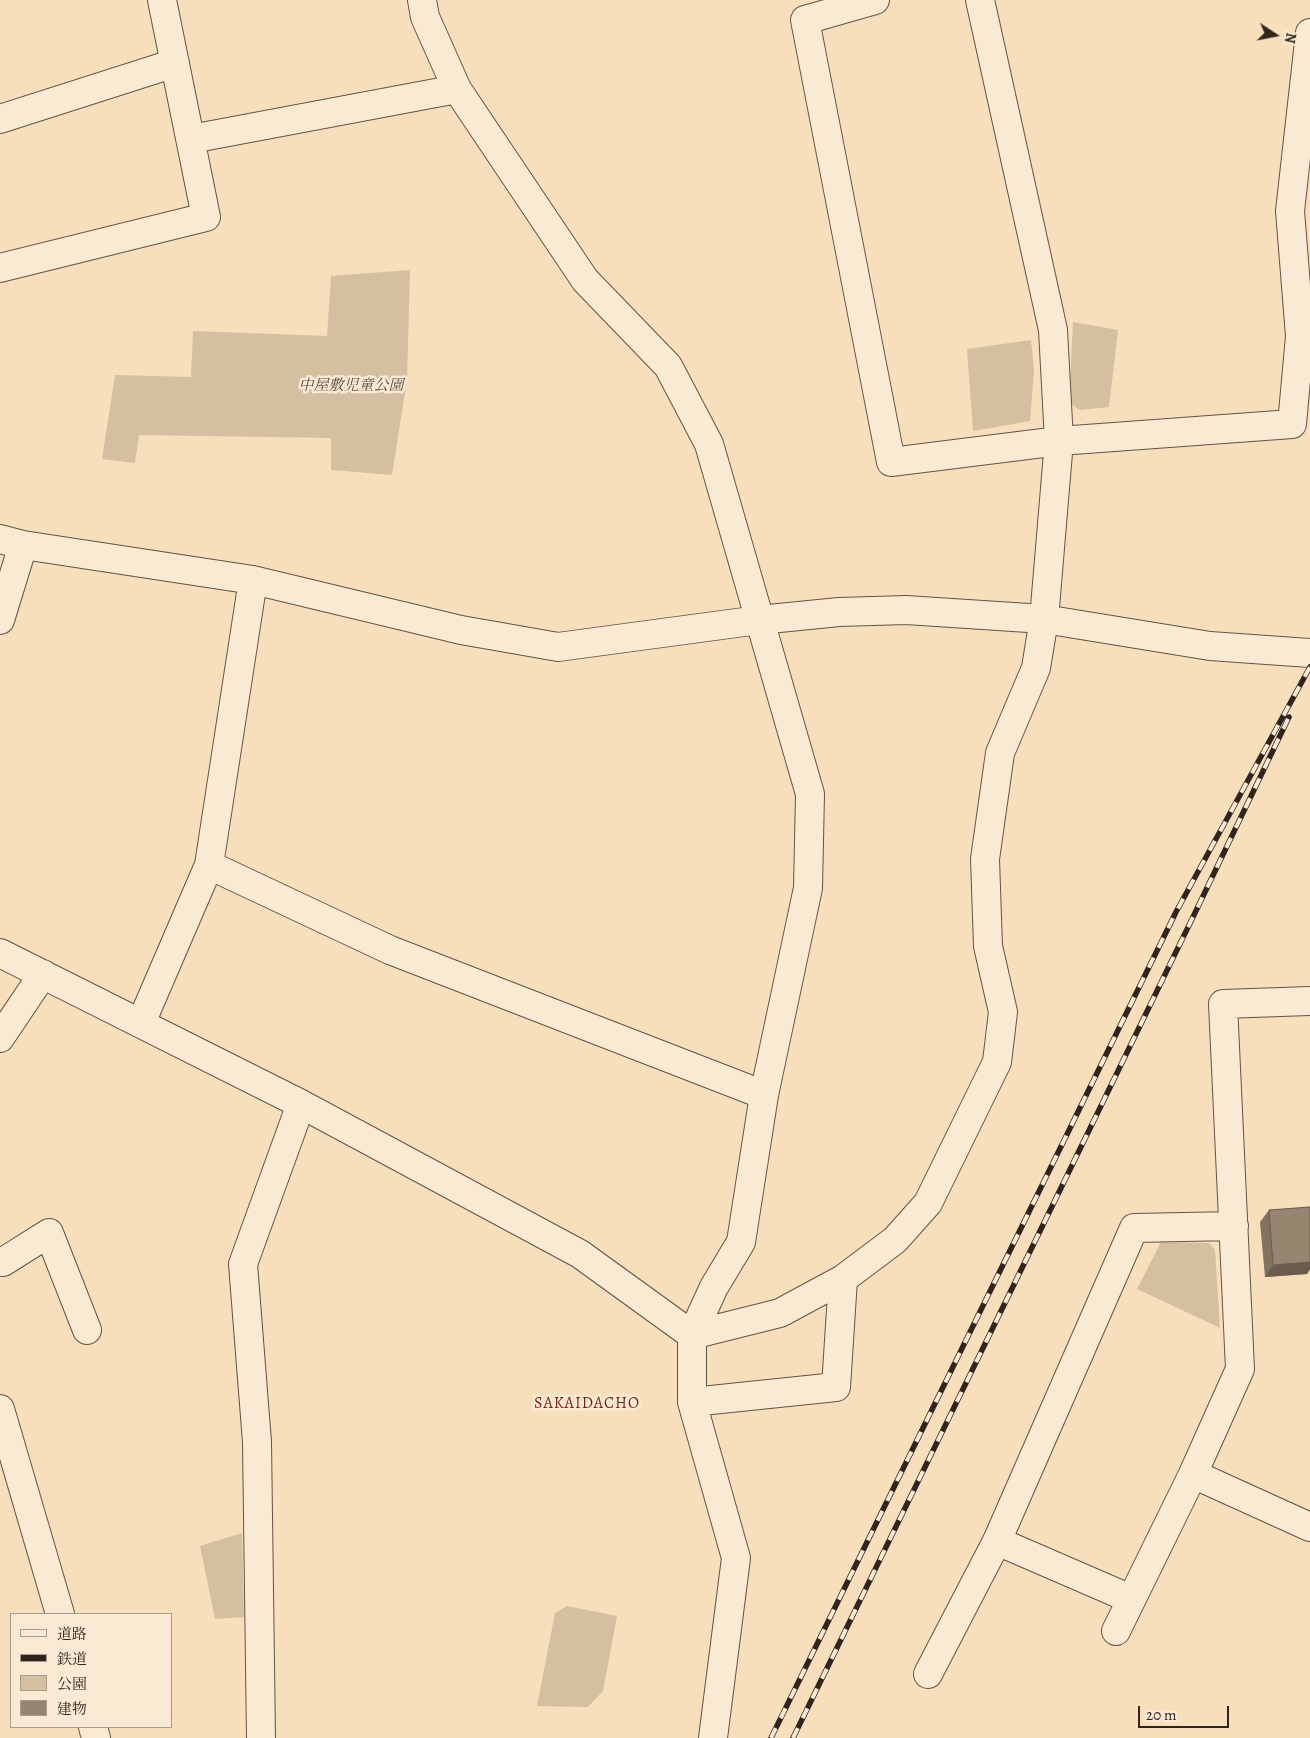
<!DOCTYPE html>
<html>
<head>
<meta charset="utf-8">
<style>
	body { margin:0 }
	#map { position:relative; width:1310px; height:1738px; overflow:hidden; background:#f7dfbc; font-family:Alegreya,"Noto Serif JP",serif }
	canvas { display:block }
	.legend { position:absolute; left:10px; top:1613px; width:162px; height:115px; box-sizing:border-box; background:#faead3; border:1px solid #a99b8b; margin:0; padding:6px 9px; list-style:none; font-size:15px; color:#30241e }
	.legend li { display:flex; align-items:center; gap:10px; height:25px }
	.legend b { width:25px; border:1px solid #a99b8b }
	.north { position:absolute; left:1250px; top:10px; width:50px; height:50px; -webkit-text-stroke:4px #faead3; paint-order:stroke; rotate:101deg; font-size:14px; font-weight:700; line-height:20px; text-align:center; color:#30241e }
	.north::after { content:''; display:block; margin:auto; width:18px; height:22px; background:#30241e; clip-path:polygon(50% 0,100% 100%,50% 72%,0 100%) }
	.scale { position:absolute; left:1138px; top:1706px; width:91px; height:22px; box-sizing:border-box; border:2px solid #30241e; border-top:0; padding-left:6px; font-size:15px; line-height:18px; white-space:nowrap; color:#30241e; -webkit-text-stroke:4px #faead3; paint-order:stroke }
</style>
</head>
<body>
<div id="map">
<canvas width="1310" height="1738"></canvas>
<ul class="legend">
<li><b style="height:6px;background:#faead3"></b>道路</li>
<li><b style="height:6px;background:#30241e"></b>鉄道</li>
<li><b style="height:14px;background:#d5bfa1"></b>公園</li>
<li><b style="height:14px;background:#978570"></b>建物</li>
</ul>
<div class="north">N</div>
<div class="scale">20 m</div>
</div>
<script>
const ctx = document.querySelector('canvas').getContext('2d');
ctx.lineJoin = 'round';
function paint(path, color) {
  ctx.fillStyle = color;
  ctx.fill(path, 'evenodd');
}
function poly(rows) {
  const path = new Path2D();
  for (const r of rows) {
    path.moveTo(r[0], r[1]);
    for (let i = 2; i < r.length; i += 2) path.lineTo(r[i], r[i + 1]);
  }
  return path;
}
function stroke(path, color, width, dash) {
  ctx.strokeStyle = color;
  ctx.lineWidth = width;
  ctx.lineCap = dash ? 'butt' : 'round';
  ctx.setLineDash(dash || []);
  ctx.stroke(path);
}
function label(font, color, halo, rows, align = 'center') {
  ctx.font = font + ' Alegreya,"Noto Serif JP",serif';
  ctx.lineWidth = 5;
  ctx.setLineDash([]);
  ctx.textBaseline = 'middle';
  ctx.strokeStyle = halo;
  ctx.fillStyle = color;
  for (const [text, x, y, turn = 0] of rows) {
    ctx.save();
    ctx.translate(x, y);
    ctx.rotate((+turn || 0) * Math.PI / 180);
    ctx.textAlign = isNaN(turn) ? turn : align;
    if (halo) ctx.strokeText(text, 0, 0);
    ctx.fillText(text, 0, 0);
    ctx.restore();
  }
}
const green = poly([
	[410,270,407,380,392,475,331,470,331,438,139,435,135,463,102,459,115,375,191,377,193,331,327,336,331,276],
	[1073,322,1118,330,1109,407,1080,410,1069,403],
	[1031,340,1034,370,1030,421,973,431,967,349],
	[1161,1242,1209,1243,1215,1250,1220,1328,1137,1289],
	[242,1533,244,1617,215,1619,200,1546],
	[567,1606,617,1616,603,1691,588,1707,537,1706,555,1613]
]);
const minor = poly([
	[422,0,425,17,457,89,585,280,668,366,709,444,810,794,808,888,764,1095,741,1242,714,1287,692,1335,692,1402,736,1558,713,1738],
	[875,0,805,20,891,462,1059,441,1292,424,1300,336,1290,211,1310,33],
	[0,119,175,63],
	[191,139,457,89],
	[0,268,206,217,162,0],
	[0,539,23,545,253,580,461,630,558,647,759,620,839,612,906,610,1044,619,1210,646,1310,653],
	[253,580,209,865,390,950,764,1095],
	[0,620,23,545],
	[0,953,301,1104,580,1254,692,1335],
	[141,1023,209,865],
	[0,1038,43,974],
	[3,1262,49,1233,87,1330],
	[692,1335,780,1313,843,1279],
	[692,1402,836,1387,843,1279,895,1240,928,1203,997,1062,1003,1012,988,946,985,859,1000,753,1036,668,1044,619,1059,441,1053,330,980,0],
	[0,1409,60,1614],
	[1193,1474,1310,1527],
	[997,1541,1131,1599],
	[1116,1631,1193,1474,1240,1369,1223,1004,1310,1001],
	[928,1674,997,1541,1134,1228,1234,1226],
	[93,1727,96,1738],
	[261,1738,257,1442,243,1264,301,1104]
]);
const rail = poly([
	[771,1738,1176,912,1310,667],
	[793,1738,1193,917,1289,717]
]);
const wall = poly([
	[1310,1207,1310,1269,1307,1274,1265,1277,1260,1222,1269,1210]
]);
const shadedWall = poly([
	[1310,1262,1310,1269,1307,1274,1265,1277,1273,1265]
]);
const building = poly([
	[1310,1207,1310,1262,1273,1265,1269,1210,1310,1207]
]);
const parkNames = [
	["中屋敷児童公園",351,386]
];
const neighbourhoodNames = [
	["SAKAIDACHO",587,1404]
];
paint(green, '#d5bfa1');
stroke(minor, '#625346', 30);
stroke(minor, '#faead3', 28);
stroke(rail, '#30241e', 5.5);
stroke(rail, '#faead3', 4, [11]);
paint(wall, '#827260');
paint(shadedWall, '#6a5d4e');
paint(building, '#978570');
stroke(building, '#6a5d4e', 1);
label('italic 15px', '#594b3f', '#faead3', parkNames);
ctx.letterSpacing = '1px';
label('16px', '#7a1f14', '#faead3', neighbourhoodNames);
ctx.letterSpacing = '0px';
</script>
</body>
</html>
